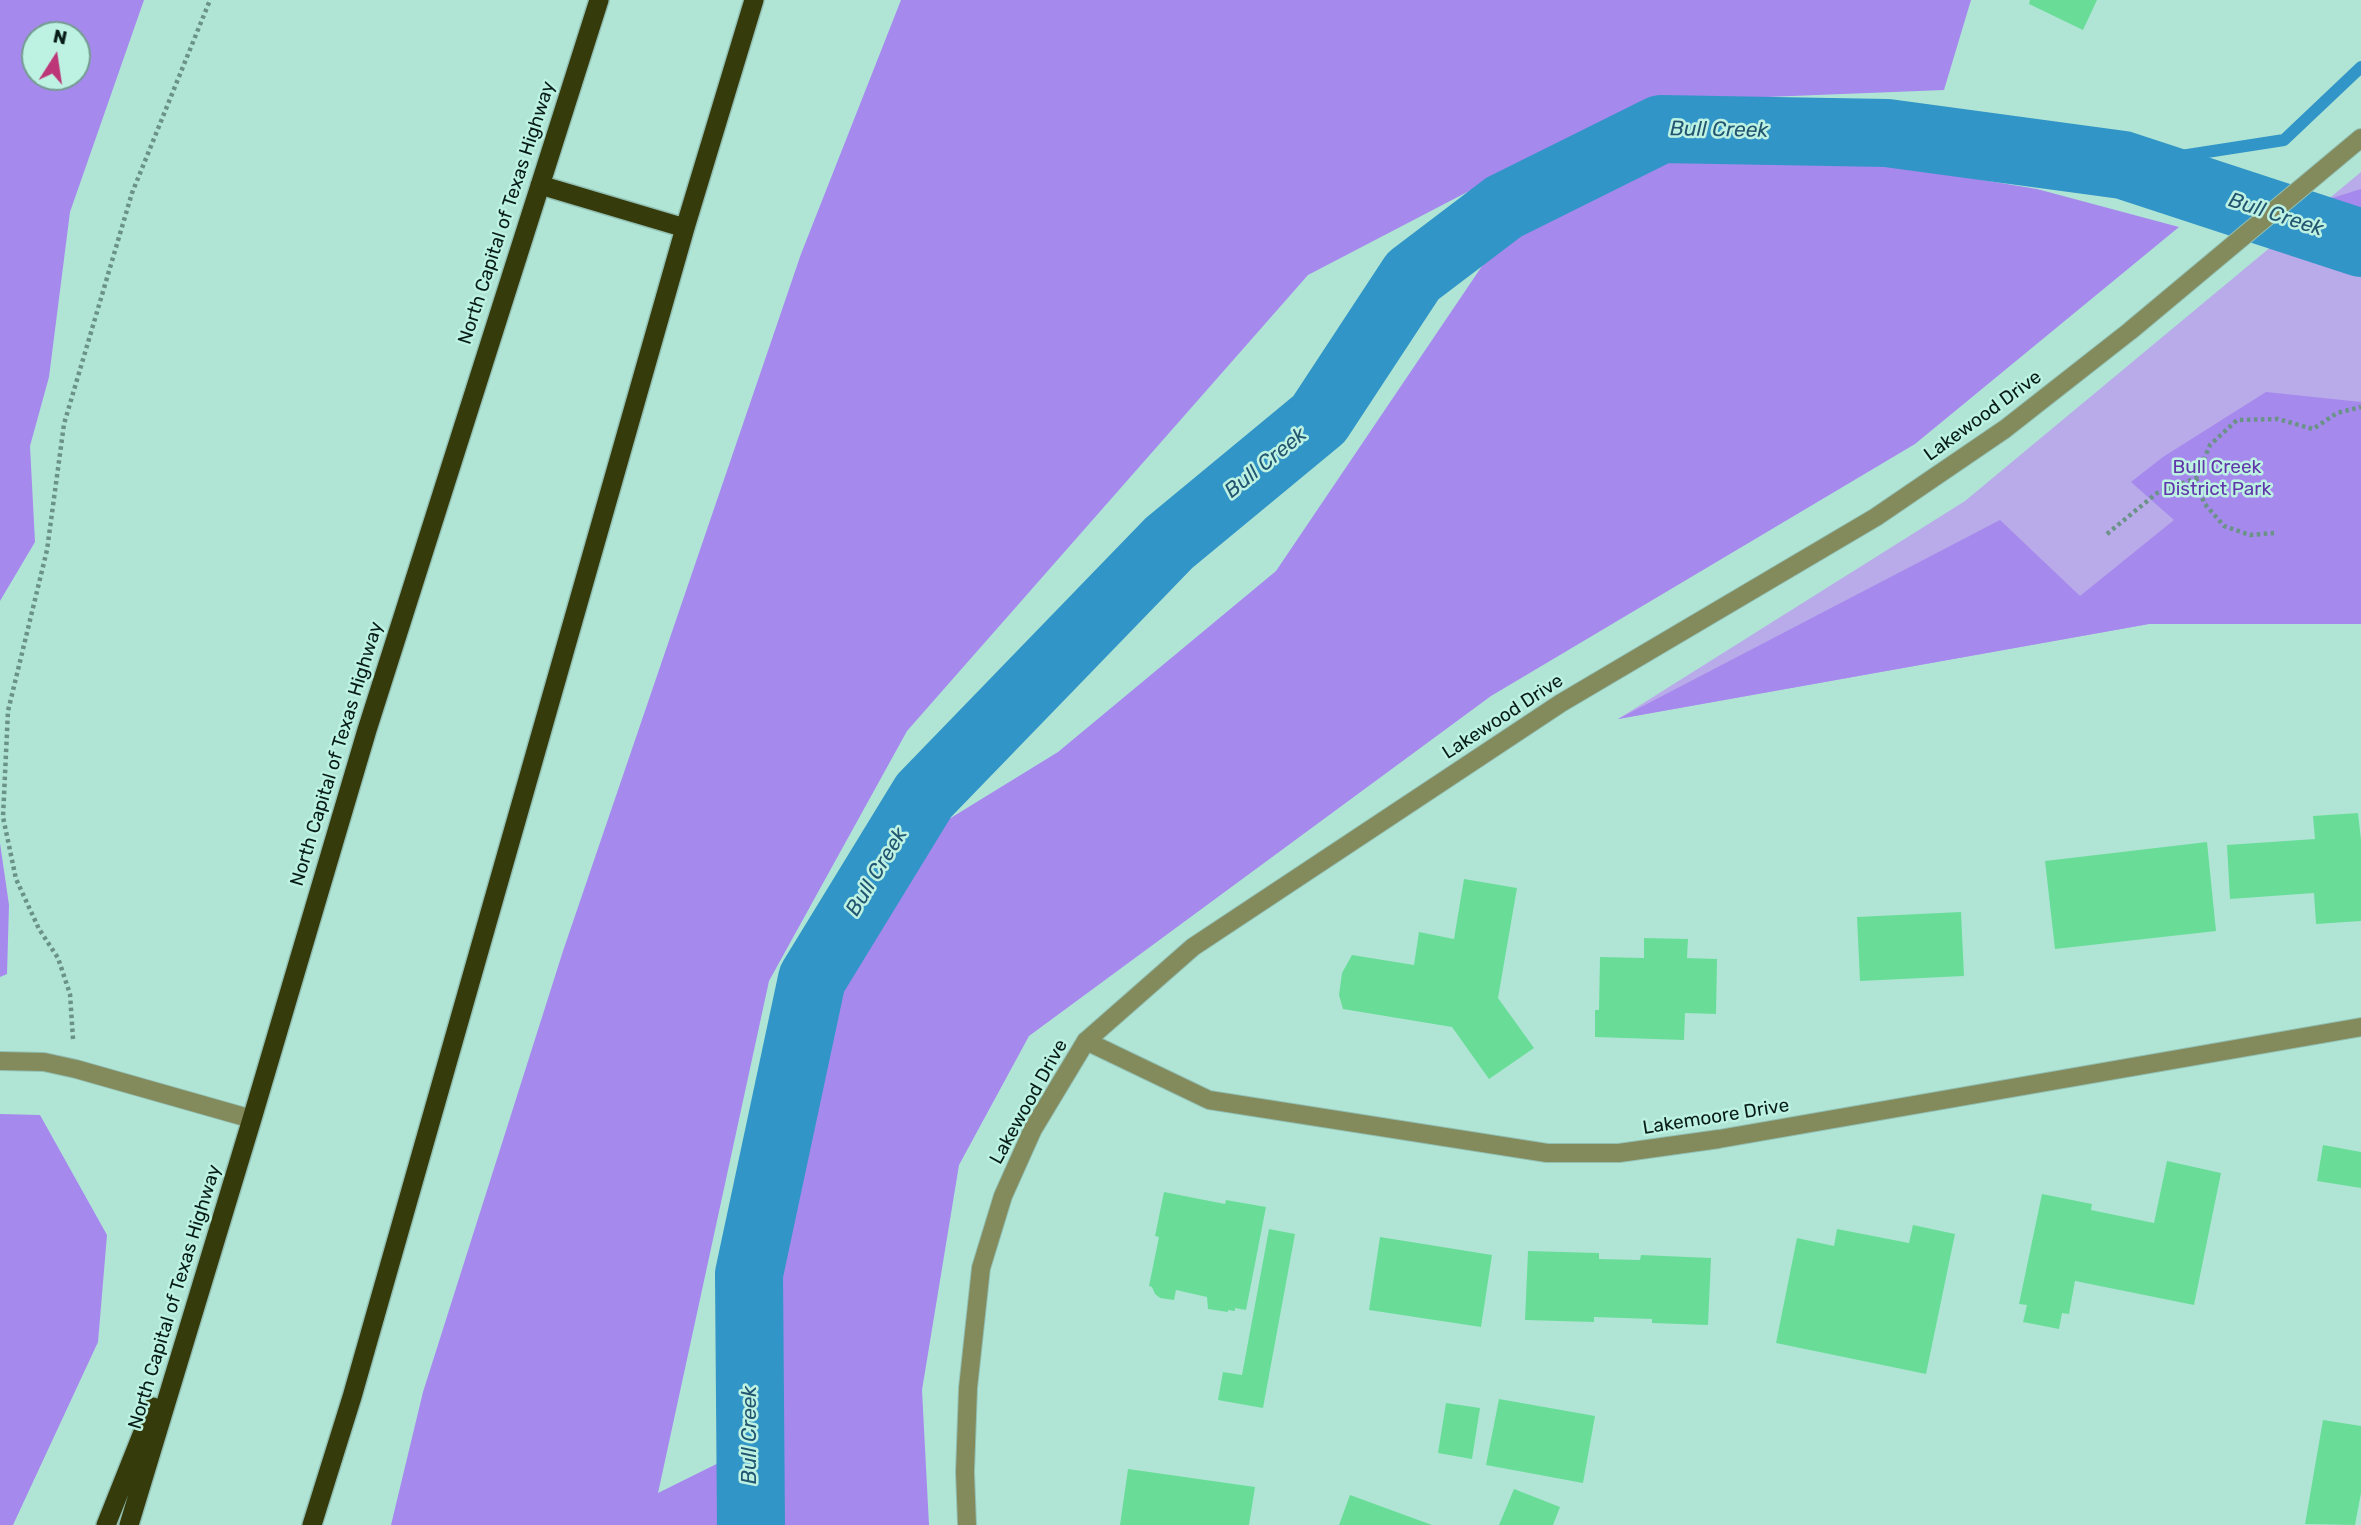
<!DOCTYPE html>
<html>
<head>
<meta charset="utf-8">
<style>
	body { margin:0 }
	#map { position:relative; width:2361px; height:1525px; overflow:hidden; background:#b0e5d6; font-family:Rubik,sans-serif }
	canvas { display:block }
	.north { position:absolute; left:21px; top:21px; width:70px; height:70px; box-sizing:border-box; background:#bdf2e3; border:2px solid #749c91; border-radius:50%; rotate:12deg; font-size:19px; font-weight:700; line-height:28px; text-align:center; color:#071c17 }
	.north::after { content:''; display:block; margin:auto; width:24px; height:32px; background:#bd3778; clip-path:polygon(50% 0,100% 100%,50% 72%,0 100%) }
</style>
</head>
<body>
<div id="map">
<canvas width="2361" height="1525"></canvas>
<div class="north">N</div>
</div>
<script>
const ctx = document.querySelector('canvas').getContext('2d');
ctx.lineJoin = 'round';
function paint(path, color) {
  ctx.fillStyle = color;
  ctx.fill(path, 'evenodd');
}
function poly(rows) {
  const path = new Path2D();
  for (const r of rows) {
    path.moveTo(r[0], r[1]);
    for (let i = 2; i < r.length; i += 2) path.lineTo(r[i], r[i + 1]);
  }
  return path;
}
function stroke(path, color, width, dash) {
  ctx.strokeStyle = color;
  ctx.lineWidth = width;
  ctx.lineCap = dash ? 'butt' : 'round';
  ctx.setLineDash(dash || []);
  ctx.stroke(path);
}
function label(font, color, halo, rows, align = 'center') {
  ctx.font = font + ' Rubik,sans-serif';
  ctx.lineWidth = 5;
  ctx.setLineDash([]);
  ctx.textBaseline = 'middle';
  ctx.strokeStyle = halo;
  ctx.fillStyle = color;
  for (const [text, x, y, turn = 0] of rows) {
    ctx.save();
    ctx.translate(x, y);
    ctx.rotate((+turn || 0) * Math.PI / 180);
    ctx.textAlign = isNaN(turn) ? turn : align;
    if (halo) ctx.strokeText(text, 0, 0);
    ctx.fillText(text, 0, 0);
    ctx.restore();
  }
}
const green = poly([
	[2361,172,2361,624,2149,624,1618,719,1965,501]
]);
const forest = poly([
	[0,0,144,0,70,212,49,377,30,446,35,542,0,601],
	[35,35,77,35,77,77,35,77],
	[901,0,1971,0,1944,90,1640,102,1308,275,907,731,769,981,658,1493,777,1434,762,1263,824,1015,910,843,1058,752,1276,571,1505,232,1687,131,2037,189,2179,227,1915,444,1491,696,1029,1036,959,1165,922,1390,929,1525,391,1525,423,1392,563,951,801,254],
	[2361,189,2361,209,2329,199],
	[2266,392,2361,402,2361,624,2149,624,1618,719,2000,520,2080,596,2174,520,2131,482,2163,457],
	[0,843,9,905,7,974,0,977],
	[0,1114,40,1115,107,1235,98,1342,13,1525,0,1525]
]);
const stream = poly([
	[2123,165,2284,140,2361,67]
]);
const river = poly([
	[751,1525,749,1274,812,979,924,796,1169,543,1319,419,1413,276,1504,207,1661,129,1887,133,2123,165,2361,243]
]);
const building = poly([
	[2030,0,2097,0,2083,30,2029,4],
	[2358,813,2361,840,2361,921,2316,924,2314,893,2230,899,2227,845,2315,839,2313,816],
	[2207,842,2216,931,2055,949,2045,861],
	[1464,879,1517,888,1498,998,1534,1048,1489,1079,1452,1027,1343,1009,1339,995,1342,973,1352,955,1414,965,1419,932,1454,939],
	[1961,912,1964,976,1860,981,1857,917],
	[1644,938,1688,939,1687,958,1717,959,1716,1014,1685,1013,1684,1040,1595,1037,1595,1010,1599,1010,1600,957,1644,958],
	[2323,1145,2361,1152,2361,1188,2317,1181],
	[2167,1161,2221,1173,2194,1305,2075,1281,2069,1314,2062,1313,2059,1329,2023,1322,2027,1305,2019,1304,2042,1194,2092,1204,2091,1210,2154,1223],
	[1164,1192,1225,1204,1226,1200,1266,1207,1246,1310,1235,1308,1235,1311,1228,1310,1228,1312,1208,1309,1207,1297,1176,1290,1174,1300,1160,1298,1155,1294,1152,1287,1149,1286,1159,1237,1155,1236],
	[1913,1225,1955,1234,1926,1374,1776,1343,1797,1238,1834,1246,1837,1229,1909,1243],
	[1269,1229,1295,1234,1263,1408,1218,1400,1223,1372,1242,1375],
	[1380,1237,1492,1255,1481,1327,1369,1310],
	[1528,1251,1599,1253,1599,1259,1640,1260,1641,1255,1711,1258,1708,1325,1652,1323,1652,1319,1594,1317,1594,1322,1525,1320],
	[1499,1399,1595,1416,1583,1483,1486,1465],
	[1446,1403,1480,1408,1472,1459,1438,1453],
	[2323,1420,2361,1426,2361,1493,2355,1525,2305,1524],
	[1128,1469,1255,1487,1249,1525,1120,1525],
	[1514,1489,1560,1507,1553,1525,1499,1525],
	[1350,1495,1432,1525,1339,1525]
]);
const path = poly([
	[2196,478,2204,503,2224,526,2250,535,2274,533],
	[2107,534,2157,493,2196,478,2210,445,2237,420,2278,419,2313,429,2337,413,2361,407],
	[73,1039,70,994,58,958,39,929,16,879,3,817,8,711,47,550,64,424,132,193,210,0]
]);
const minor = poly([
	[1086,1041,1209,1100,1547,1153,1619,1153,1719,1139,2361,1027],
	[0,1061,44,1062,76,1069,252,1119]
]);
const tertiary = poly([
	[967,1525,965,1472,968,1388,981,1268,1003,1196,1033,1129,1086,1041,1193,947,1561,703,1876,517,2005,429,2130,331,2361,138]
]);
const trunk = poly([
	[540,185,685,228],
	[106,1525,153,1407],
	[129,1525,252,1119,367,730,599,0],
	[312,1525,352,1397,685,228,754,0]
]);
const streetNames = [
	["North Capital of Texas Highway",507,213,-72],
	["Lakewood Drive",1983,416,-36],
	["Lakewood Drive",1503,717,-33],
	["North Capital of Texas Highway",337,754,-73],
	["Lakewood Drive",1029,1102,-61],
	["Lakemoore Drive",1716,1117,-9],
	["North Capital of Texas Highway",175,1297,-73]
];
const parkNames = [
	["Bull Creek",2217,468],
	["District Park",2217,490]
];
const waterNames = [
	["Bull Creek",1719,130,1],
	["Bull Creek",2276,215,18],
	["Bull Creek",1266,463,-39],
	["Bull Creek",877,872,-59],
	["Bull Creek",750,1435,-90]
];
paint(green, '#b9aae9');
paint(forest, '#a589ed');
stroke(stream, '#3295c7', 12);
stroke(river, '#3295c7', 68);
paint(building, '#69dd98');
stroke(minor, '#92c1b4', 20);
stroke(tertiary, '#92c1b4', 20);
stroke(trunk, '#92c1b4', 22);
stroke(path, '#6a9287', 4.5, [3.5, 3.5]);
stroke(minor, '#838a5c', 18);
stroke(tertiary, '#838a5c', 18);
stroke(trunk, '#363b0c', 19);
label('19px', '#071c17', '#bdf2e3', streetNames);
label('19px', '#6036aa', '#bdf2e3', parkNames);
label('italic 21px', '#225570', '#bdf2e3', waterNames);
</script>
</body>
</html>
